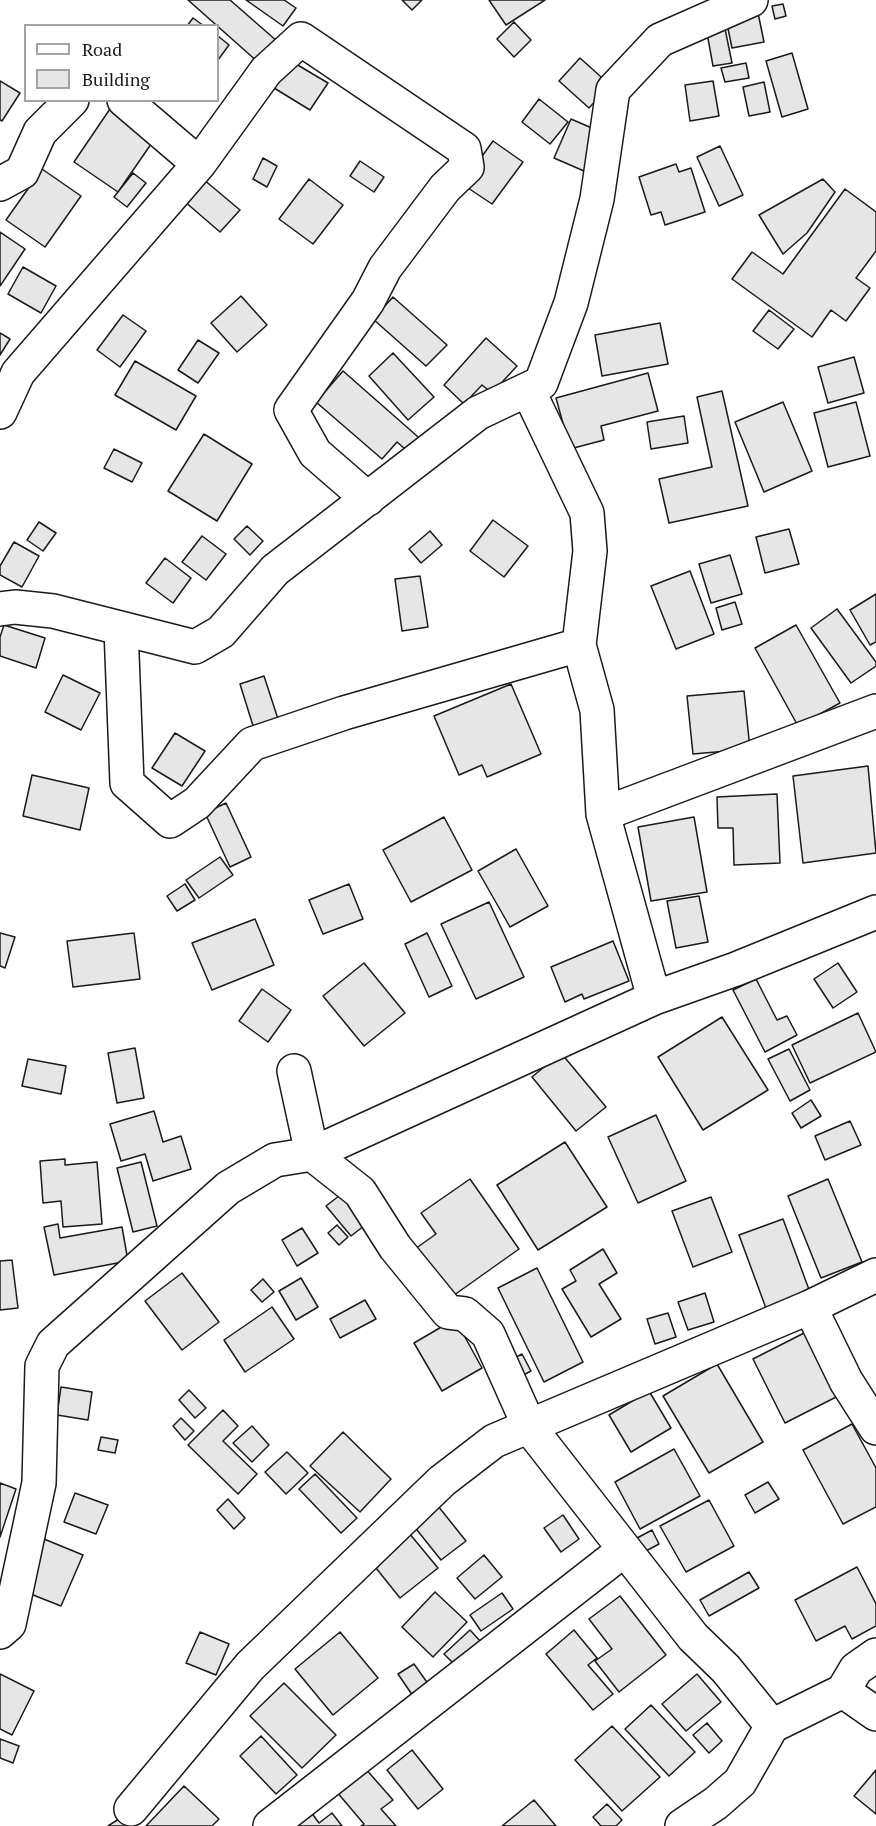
<!DOCTYPE html>
<html>
<head>
<meta charset="utf-8">
<style>
	body { margin:0 }
	#map { position:relative; width:876px; height:1826px; overflow:hidden; background:#fff; font-family:"PT Serif",serif }
	canvas { display:block }
	.legend { position:absolute; left:24px; top:24px; width:195px; height:78px; box-sizing:border-box; background:#fff; border:2px solid #a3a3a3; margin:0; padding:8px 10px; list-style:none; font-size:18px; color:#1a1a1a }
	.legend li { display:flex; align-items:center; gap:12px; height:30px }
	.legend b { width:30px; border:2px solid #a3a3a3 }
</style>
</head>
<body>
<div id="map">
<canvas width="876" height="1826"></canvas>
<ul class="legend">
<li><b style="height:8px;background:#fff"></b>Road</li>
<li><b style="height:16px;background:#e6e6e6"></b>Building</li>
</ul>
</div>
<script>
const ctx = document.querySelector('canvas').getContext('2d');
ctx.lineJoin = 'round';
function paint(path, color) {
  ctx.fillStyle = color;
  ctx.fill(path, 'evenodd');
}
function poly(rows) {
  const path = new Path2D();
  for (const r of rows) {
    path.moveTo(r[0], r[1]);
    for (let i = 2; i < r.length; i += 2) path.lineTo(r[i], r[i + 1]);
  }
  return path;
}
function stroke(path, color, width, dash) {
  ctx.strokeStyle = color;
  ctx.lineWidth = width;
  ctx.lineCap = dash ? 'butt' : 'round';
  ctx.setLineDash(dash || []);
  ctx.stroke(path);
}
const building = poly([
	[188,0,230,0,278,42,259,63,188,0],
	[246,0,284,0,296,8,283,26,246,0],
	[402,0,422,0,412,10,402,0],
	[489,0,545,0,506,25,489,0],
	[783,4,786,16,775,19,772,6,783,4],
	[757,8,764,42,732,48,725,14,757,8],
	[193,18,204,26,187,26,193,18],
	[723,19,732,63,713,66,705,22,723,19],
	[514,22,531,40,514,57,497,39,514,22],
	[218,36,229,45,218,60,218,36],
	[792,53,808,109,782,117,766,61,792,53],
	[580,58,610,85,589,108,559,81,580,58],
	[291,61,328,83,310,110,274,88,291,61],
	[746,63,749,78,725,82,721,68,746,63],
	[0,81,20,93,2,121,0,120,0,81],
	[713,81,719,116,690,121,685,85,713,81],
	[764,82,770,112,749,116,743,87,764,82],
	[539,99,568,122,550,144,522,122,539,99],
	[114,103,158,134,118,192,74,162,114,103],
	[571,119,601,132,584,171,554,158,571,119],
	[493,141,523,162,492,204,462,184,493,141],
	[720,146,743,195,719,206,697,157,720,146],
	[263,158,277,166,267,187,253,179,263,158],
	[360,161,384,177,374,192,350,176,360,161],
	[676,164,679,172,691,168,705,212,665,225,661,212,651,215,639,177,676,164],
	[42,169,81,196,45,247,6,220,42,169],
	[133,173,146,183,127,207,114,197,133,173],
	[203,179,240,210,220,232,184,201,203,179],
	[309,179,343,205,313,244,279,219,309,179],
	[823,179,835,192,807,233,783,254,759,215,823,179],
	[845,189,876,212,876,251,856,278,870,288,846,321,831,310,812,337,732,279,752,252,783,274,845,189],
	[0,232,25,249,0,286,0,232],
	[23,267,56,286,41,313,8,294,23,267],
	[241,296,267,325,237,352,211,323,241,296],
	[393,297,447,345,426,366,373,319,393,297],
	[769,310,794,329,778,349,753,331,769,310],
	[123,315,146,331,120,367,97,350,123,315],
	[660,323,668,364,602,376,595,335,660,323],
	[0,333,10,339,0,355,0,333],
	[486,338,517,366,492,393,482,385,464,404,444,385,486,338],
	[198,340,219,353,198,383,178,370,198,340],
	[393,353,434,397,408,420,369,376,393,353],
	[854,357,864,393,828,403,818,367,854,357],
	[135,361,196,396,176,430,115,395,135,361],
	[343,371,425,443,413,456,397,442,382,459,316,402,343,371],
	[648,373,658,411,601,426,604,440,570,449,556,398,648,373],
	[722,391,748,506,669,523,659,479,712,467,697,397,722,391],
	[783,402,812,471,764,492,735,422,783,402],
	[856,402,870,456,828,467,814,413,856,402],
	[684,416,688,443,651,449,647,422,684,416],
	[204,434,252,464,217,521,168,491,204,434],
	[114,449,142,463,132,482,104,468,114,449],
	[493,520,528,546,504,577,470,551,493,520],
	[39,522,56,533,43,551,27,540,39,522],
	[247,526,263,541,250,555,234,539,247,526],
	[789,529,799,564,765,573,756,537,789,529],
	[430,531,442,545,421,563,409,549,430,531],
	[202,536,226,554,206,580,182,562,202,536],
	[14,542,39,556,22,587,0,575,0,566,14,542],
	[730,555,742,594,711,603,699,564,730,555],
	[165,558,191,578,173,603,146,583,165,558],
	[690,571,714,634,676,649,651,586,690,571],
	[420,576,428,627,402,631,395,579,420,576],
	[876,594,876,642,870,645,850,610,876,594],
	[735,602,742,624,722,630,716,608,735,602],
	[837,609,876,662,876,666,851,683,811,628,837,609],
	[4,625,45,638,36,668,0,656,0,637,4,625],
	[796,625,840,703,798,726,755,648,796,625],
	[63,675,100,693,81,730,45,712,63,675],
	[264,676,279,722,254,729,240,684,264,676],
	[511,684,541,754,487,777,482,765,459,775,434,716,511,684],
	[744,691,750,749,693,754,687,696,744,691],
	[175,733,205,751,182,786,152,768,175,733],
	[868,766,876,853,803,863,793,776,868,766],
	[32,775,89,788,80,830,23,816,32,775],
	[777,794,780,863,734,865,733,828,718,828,717,797,777,794],
	[226,803,251,857,230,867,205,813,226,803],
	[444,817,472,870,411,902,383,850,444,817],
	[694,817,707,892,651,901,638,827,694,817],
	[516,849,548,906,510,927,478,871,516,849],
	[220,857,233,875,199,898,186,880,220,857],
	[185,884,195,900,177,911,167,896,185,884],
	[349,884,363,919,323,934,309,900,349,884],
	[699,896,708,942,676,948,667,901,699,896],
	[489,902,524,977,476,999,441,924,489,902],
	[255,919,274,965,212,990,192,943,255,919],
	[0,933,15,937,5,968,0,966,0,933],
	[134,933,140,979,73,987,67,941,134,933],
	[427,933,452,986,429,997,405,944,427,933],
	[613,941,629,981,584,999,582,994,565,1002,551,967,613,941],
	[364,963,405,1013,364,1046,323,996,364,963],
	[838,963,857,992,833,1008,814,979,838,963],
	[756,979,777,1020,787,1016,797,1035,765,1052,733,990,756,979],
	[262,989,291,1010,268,1042,239,1021,262,989],
	[858,1013,876,1052,810,1083,792,1045,858,1013],
	[722,1017,768,1090,703,1130,658,1057,722,1017],
	[135,1048,144,1098,117,1103,108,1053,135,1048],
	[789,1049,810,1090,790,1101,768,1059,789,1049],
	[561,1053,606,1107,576,1131,532,1077,561,1053],
	[28,1059,66,1066,61,1094,22,1086,28,1059],
	[811,1100,821,1116,801,1128,792,1113,811,1100],
	[154,1111,163,1142,181,1136,191,1169,153,1181,145,1154,121,1161,110,1124,154,1111],
	[656,1115,686,1181,638,1203,608,1137,656,1115],
	[850,1121,861,1145,825,1160,815,1136,850,1121],
	[565,1142,607,1207,538,1250,497,1185,565,1142],
	[65,1159,65,1165,97,1162,102,1224,63,1227,61,1201,43,1203,40,1161,65,1159],
	[141,1162,157,1226,133,1232,117,1168,141,1162],
	[470,1179,519,1249,450,1298,415,1249,436,1234,421,1213,470,1179],
	[828,1179,862,1262,821,1278,788,1196,828,1179],
	[348,1189,373,1219,351,1236,326,1206,348,1189],
	[711,1197,732,1252,693,1267,672,1211,711,1197],
	[783,1219,811,1295,767,1311,739,1235,783,1219],
	[58,1224,60,1238,122,1227,128,1261,54,1275,44,1227,58,1224],
	[337,1225,348,1237,339,1245,328,1233,337,1225],
	[302,1228,318,1253,297,1266,282,1240,302,1228],
	[603,1249,617,1273,599,1284,621,1319,591,1337,562,1289,576,1281,570,1270,603,1249],
	[12,1260,18,1308,0,1310,0,1261,12,1260],
	[537,1268,583,1362,544,1382,498,1288,537,1268],
	[182,1273,219,1322,182,1350,145,1301,182,1273],
	[301,1278,318,1307,296,1320,279,1291,301,1278],
	[263,1279,274,1292,262,1302,251,1290,263,1279],
	[705,1293,714,1322,688,1330,678,1302,705,1293],
	[365,1300,376,1319,340,1338,330,1319,365,1300],
	[272,1307,294,1339,245,1372,224,1340,272,1307],
	[668,1313,676,1337,655,1344,647,1319,668,1313],
	[455,1319,482,1368,442,1391,414,1343,455,1319],
	[808,1331,840,1395,785,1423,753,1359,808,1331],
	[522,1354,531,1371,512,1381,503,1364,522,1354],
	[717,1364,763,1442,709,1473,663,1396,717,1364],
	[61,1387,92,1392,88,1420,57,1415,61,1387],
	[189,1390,206,1408,195,1418,179,1400,189,1390],
	[649,1391,671,1428,631,1452,609,1415,649,1391],
	[223,1410,238,1426,223,1441,257,1474,238,1494,188,1445,223,1410],
	[181,1418,194,1431,185,1440,173,1426,181,1418],
	[852,1424,876,1468,876,1507,843,1524,803,1450,852,1424],
	[252,1426,269,1445,252,1462,233,1443,252,1426],
	[343,1432,391,1479,360,1512,310,1466,343,1432],
	[101,1437,118,1440,115,1453,98,1450,101,1437],
	[674,1449,700,1496,640,1529,615,1482,674,1449],
	[287,1452,308,1473,286,1494,265,1472,287,1452],
	[315,1474,357,1518,341,1533,299,1489,315,1474],
	[768,1482,779,1499,755,1513,745,1495,768,1482],
	[0,1483,16,1489,0,1537,0,1483],
	[75,1493,108,1505,96,1534,64,1522,75,1493],
	[228,1499,245,1518,234,1529,217,1510,228,1499],
	[709,1500,734,1546,686,1572,660,1526,709,1500],
	[438,1506,466,1541,441,1560,413,1525,438,1506],
	[563,1515,579,1539,561,1552,544,1528,563,1515],
	[652,1530,659,1544,644,1552,637,1538,652,1530],
	[409,1533,438,1568,400,1598,372,1563,409,1533],
	[44,1539,83,1555,61,1606,23,1591,44,1539],
	[484,1555,502,1577,475,1599,457,1578,484,1555],
	[857,1567,876,1604,876,1626,852,1639,845,1626,816,1641,795,1600,857,1567],
	[749,1572,759,1588,709,1616,700,1600,749,1572],
	[435,1592,467,1622,433,1657,402,1627,435,1592],
	[502,1593,513,1609,481,1631,470,1615,502,1593],
	[620,1596,666,1655,619,1692,595,1661,612,1649,589,1619,620,1596],
	[470,1630,482,1643,457,1667,444,1654,470,1630],
	[574,1630,597,1658,588,1665,613,1694,593,1710,546,1654,574,1630],
	[200,1632,229,1644,216,1675,186,1663,200,1632],
	[340,1632,378,1678,333,1715,295,1669,340,1632],
	[414,1664,429,1685,413,1696,398,1674,414,1664],
	[0,1674,34,1691,12,1735,0,1729,0,1674],
	[697,1674,721,1702,686,1731,662,1704,697,1674],
	[284,1683,336,1735,302,1768,250,1716,284,1683],
	[651,1705,695,1752,669,1776,625,1729,651,1705],
	[707,1723,722,1741,709,1753,693,1735,707,1723],
	[612,1726,660,1777,622,1811,575,1760,612,1726],
	[261,1736,297,1775,276,1794,240,1756,261,1736],
	[0,1739,19,1746,13,1763,0,1758,0,1739],
	[412,1750,443,1789,418,1809,387,1770,412,1750],
	[364,1767,393,1800,381,1809,396,1826,361,1826,364,1824,336,1791,364,1767],
	[876,1770,876,1814,854,1796,876,1770],
	[184,1786,219,1819,212,1826,146,1826,184,1786],
	[534,1800,556,1826,502,1826,534,1800],
	[607,1804,622,1820,616,1826,601,1826,593,1817,607,1804],
	[308,1808,319,1823,332,1813,342,1826,296,1826,308,1808],
	[122,1817,129,1826,108,1826,122,1817]
]);
const minor = poly([
	[124,100,199,164],
	[0,184,22,172,40,132,72,100],
	[528,390,587,513,590,551,579,645,597,710,603,814,654,998],
	[0,412,18,373,199,164,266,71,301,39,464,149,467,167,445,188,385,268,368,301,291,410,315,453,368,499],
	[0,609,15,607,53,611,195,647,221,632,275,570,478,413,541,383,571,303,597,199,613,90,660,40,751,0],
	[121,629,127,783,170,821,197,803,252,744,344,713,579,645],
	[603,814,876,711],
	[294,1071,312,1154,360,1192,395,1247,448,1312,465,1314,488,1334,530,1428,693,1637,726,1669,772,1726],
	[810,1307,846,1381,876,1428],
	[0,1632,9,1624,39,1483,42,1366,53,1344,228,1188,275,1160,312,1154,654,998,736,969,876,912],
	[843,1691,876,1714],
	[131,1809,250,1666,442,1481,494,1441,810,1307,876,1275],
	[270,1826,624,1550],
	[682,1826,716,1803,740,1782,772,1726,843,1691,856,1669,876,1655]
]);
paint(building, '#e6e6e6');
stroke(building, '#1a1a1a', 1.5);
stroke(minor, '#1a1a1a', 36);
stroke(minor, '#fff', 33);
</script>
</body>
</html>
